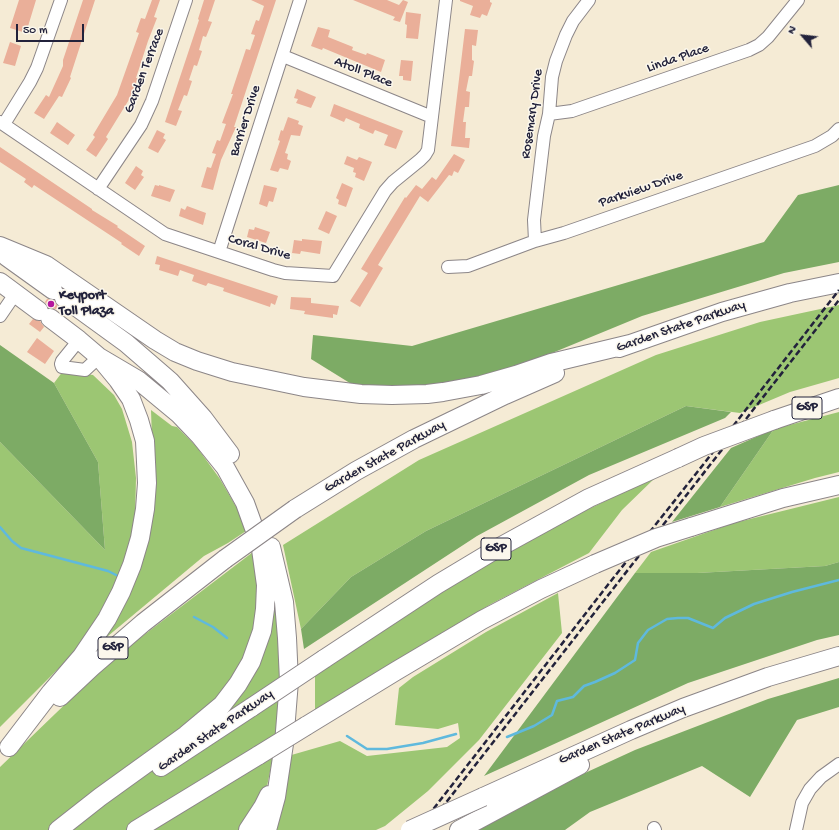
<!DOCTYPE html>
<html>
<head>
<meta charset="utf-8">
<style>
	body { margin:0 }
	#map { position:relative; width:839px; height:830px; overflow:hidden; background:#f5ebd5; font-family:"Gochi Hand",sans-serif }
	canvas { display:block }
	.north { position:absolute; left:783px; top:16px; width:40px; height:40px; -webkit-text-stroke:3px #fbf7ec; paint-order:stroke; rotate:298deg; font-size:11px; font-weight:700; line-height:16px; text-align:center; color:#22223b }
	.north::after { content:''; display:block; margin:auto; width:14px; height:18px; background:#22223b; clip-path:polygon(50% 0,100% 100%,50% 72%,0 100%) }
	.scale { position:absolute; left:16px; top:24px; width:68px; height:18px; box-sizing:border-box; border:2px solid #22223b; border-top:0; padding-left:5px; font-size:12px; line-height:14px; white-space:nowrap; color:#22223b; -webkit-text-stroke:3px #fbf7ec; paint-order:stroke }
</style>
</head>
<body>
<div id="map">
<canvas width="839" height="830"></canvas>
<div class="north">N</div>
<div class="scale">50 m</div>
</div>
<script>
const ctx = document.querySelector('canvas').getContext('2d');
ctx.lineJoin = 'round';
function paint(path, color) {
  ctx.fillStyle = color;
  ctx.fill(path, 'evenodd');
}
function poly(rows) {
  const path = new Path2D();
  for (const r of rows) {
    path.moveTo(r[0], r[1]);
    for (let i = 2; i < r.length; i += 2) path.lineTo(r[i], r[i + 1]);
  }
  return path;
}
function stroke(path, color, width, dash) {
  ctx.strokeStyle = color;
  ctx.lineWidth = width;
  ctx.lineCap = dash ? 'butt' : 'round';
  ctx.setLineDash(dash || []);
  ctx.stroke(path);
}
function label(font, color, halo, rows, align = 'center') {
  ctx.font = font + ' "Gochi Hand",sans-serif';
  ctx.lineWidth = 3;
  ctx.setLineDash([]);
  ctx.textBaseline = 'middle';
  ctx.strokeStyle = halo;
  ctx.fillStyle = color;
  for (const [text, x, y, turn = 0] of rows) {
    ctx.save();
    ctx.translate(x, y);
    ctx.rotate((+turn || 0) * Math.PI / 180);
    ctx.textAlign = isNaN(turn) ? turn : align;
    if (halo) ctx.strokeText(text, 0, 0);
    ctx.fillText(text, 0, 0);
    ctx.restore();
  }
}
const green = poly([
	[839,305,839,378,790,392,740,413,686,406,426,531,351,577,301,629,283,545,419,460,656,355,760,322],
	[63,371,93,375,114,395,122,409,132,442,136,478,135,520,126,568,82,645,0,727,0,442,105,550,98,462,54,383],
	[151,410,172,426,177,427,196,446,220,479,249,529,228,543,204,556,96,646,153,471],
	[839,412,839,472,815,478,720,507,774,429],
	[657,476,622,510,589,553,491,604,315,710,315,672,506,549],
	[839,497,839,562,825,566,697,573,635,573,651,552,734,523],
	[257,549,273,571,281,672,280,723,258,830,0,830,0,767,111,660],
	[558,593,562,633,479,740,428,791,385,826,376,830,273,830,288,756,340,741,367,756,447,747,460,738,458,723,438,729,395,725,399,688,413,677,486,632]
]);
const forest = poly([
	[839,185,839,262,784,273,642,316,489,379,442,385,353,385,311,359,313,335,412,346,764,242,798,195],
	[0,345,54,383,98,462,105,550,0,442],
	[686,406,731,412,725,418,589,475,477,536,304,649,301,629,351,577,426,531],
	[774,429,720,507,672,522,731,448],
	[839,562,839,635,817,640,688,683,484,776,635,573,697,573,825,566],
	[839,678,839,707,797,720,750,797,702,766,590,812,565,830,461,830,635,750,768,699]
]);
const stream = poly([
	[0,527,12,541,21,548,108,571,120,577],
	[194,617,213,627,227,638],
	[347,736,367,749,387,749,423,743,456,734],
	[507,737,534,726,552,715,557,701,573,697,584,686,595,682,615,673,635,660,638,643,648,630,667,619,678,618,688,618,713,628,725,618,754,604,792,592,839,580]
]);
const building = poly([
	[19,0,36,0,26,33,10,28],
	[83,0,95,0,70,77,71,78,62,97,59,96,44,119,34,113,46,95,49,97,63,66,63,60],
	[152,0,160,0,154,17,157,18,148,41,136,78,138,78,130,98,106,137,108,139,96,157,86,150,95,137,93,135,117,95,139,33,136,32,141,18,145,19],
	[204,0,215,0,208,21,212,22,206,37,203,36,199,50,202,51,197,66,194,65,189,80,192,81,187,96,184,95,178,110,182,111,176,126,165,122,199,20,198,19],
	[251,0,276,0,234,127,236,127,221,160,213,190,201,187,207,167,211,168,216,154,212,153,217,140,220,141,226,124,222,123,233,94,231,94,246,49,250,50,255,35,251,34,256,20,259,21,264,6],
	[353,0,387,0,399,5,403,0,408,2,400,22,393,20,395,17],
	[460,0,490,0,490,2,492,3,487,16,482,14,480,18,470,15,473,6,460,1],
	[406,12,421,14,418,39,406,38,407,25,405,24],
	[318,27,330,30,328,37,353,47,352,50,366,55,367,53,385,60,381,72,323,48,322,50,311,46],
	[465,29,478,30,476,46,472,45,472,60,474,61,472,76,469,76,466,91,470,92,469,107,465,107,463,122,466,122,465,138,470,138,469,148,451,146],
	[10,42,21,46,15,66,3,63],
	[401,60,413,61,411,81,403,80,403,76,399,76],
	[297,89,316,97,311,108,296,103,298,99,294,98],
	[334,104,403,131,396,149,384,145,388,135,375,130,373,134,359,128,360,124,346,118,344,122,330,116],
	[288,117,299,121,298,124,303,126,300,136,291,135,285,153,288,154,287,159,291,161,288,170,280,168,278,172,270,170,280,141,278,140,281,130,283,131],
	[57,122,75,135,68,145,50,133],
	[157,130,165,134,163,138,166,140,158,153,148,148],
	[0,147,92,209,92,210,118,226,117,227,145,246,139,256,121,244,122,243,34,185,32,188,24,182,26,179,0,162],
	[454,154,465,160,458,173,454,171,452,176,449,175,428,202,420,196,378,265,383,268,360,307,350,301,368,273,361,269,405,197,406,198,416,185,422,189,432,177,436,180],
	[347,156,357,160,359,157,372,162,364,181,355,177,356,173,353,172,354,168,344,164],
	[136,166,143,171,141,175,144,177,135,190,125,183],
	[342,183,353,188,346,207,338,204,339,200,336,198],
	[155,185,159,186,159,185,175,190,170,202,151,196],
	[264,185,277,188,273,202,269,201,267,207,259,204],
	[187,206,206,213,203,225,179,216,181,208,185,210],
	[326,211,337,216,329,234,318,229],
	[255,227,270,232,266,243,247,237,249,229,254,230],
	[302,239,322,241,320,254,301,251,300,254,292,253,294,240,302,241],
	[157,256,278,296,275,305,271,303,270,307,223,291,224,288,208,283,206,286,192,281,194,275,180,270,178,276,159,270,160,265,155,264],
	[291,297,311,298,311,303,339,306,337,315,333,314,333,318,304,314,305,311,290,309],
	[47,299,54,300,58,307,56,309,49,308,45,302],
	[33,319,40,321,44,327,40,332,29,324],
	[37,338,54,351,45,364,27,352]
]);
const minor = poly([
	[283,56,432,117],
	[549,114,572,111,749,50,759,45,768,37,798,0],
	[0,122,165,234,273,270,285,273,333,276,385,191,393,182,420,160,425,155,428,150,446,0],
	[4,124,30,82,37,68,61,0],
	[98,189,141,125,152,101,186,0],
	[535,241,534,220,544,136,549,114,552,77,556,61,566,35,573,21,589,0],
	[219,252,300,0],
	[448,267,468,266,535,241,564,233,815,146,832,136,839,129],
	[0,316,15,294],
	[79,340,62,361,61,364,62,367,85,370,99,357],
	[654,828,655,830],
	[796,830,802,803,810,789,821,777,839,764]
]);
const highway = poly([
	[0,246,46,265,155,340,175,352,197,361,232,372,304,387,361,394,392,395,427,394,443,392,481,385,516,375,551,363,630,344],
	[7,257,53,290],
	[0,282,39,311],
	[64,298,126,343,170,381,203,418,230,454],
	[619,348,722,312,790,293,839,283],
	[774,420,839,398],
	[295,509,356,471,414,439,505,395,555,373],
	[691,527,783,498,839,485],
	[324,659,438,584,498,548,589,498,678,458],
	[60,697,92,667,143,623,225,559],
	[306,726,396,671,482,620,541,589,595,564],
	[9,747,51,692,82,656,107,619,121,592,132,565,140,538,145,509,147,483,145,441,139,420,131,399,118,380,99,357,79,340,50,318],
	[161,767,252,707],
	[483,797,631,730,683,708,768,677,839,656],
	[58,830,100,797,186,735,222,705,238,684,251,662,262,631,265,609,266,585,261,549,254,528,245,503,225,467,200,436,179,414,138,380,99,357],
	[136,830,259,755],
	[248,830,263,807,269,795],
	[267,830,276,797,284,744,289,681,287,638,284,602,271,547],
	[459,830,580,765]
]);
const rail = poly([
	[430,823,839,300],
	[417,830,607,586,706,461,839,290]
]);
const highwayBridge = poly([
	[678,458,704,446,774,420],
	[225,559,295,509],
	[595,564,656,538,691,527],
	[252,707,324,659],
	[259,755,306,726],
	[410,830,483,797]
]);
const markers = [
	[51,304,4,"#b5179e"]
];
const shields = [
	[807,408,30],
	[496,549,30],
	[113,648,30]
];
const shieldNames = [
	["GSP",807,408],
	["GSP",496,549],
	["GSP",113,648]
];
const streetNames = [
	["Linda Place",678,59,-19],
	["Garden Terrace",145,71,-69],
	["Atoll Place",363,73,22],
	["Rosemary Drive",533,114,-82],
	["Barrier Drive",246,121,-72],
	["Parkview Drive",641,190,-19],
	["Coral Drive",259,248,16],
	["Garden State Parkway",681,327,-19],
	["Garden State Parkway",385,457,-29],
	["Garden State Parkway",216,731,-34],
	["Garden State Parkway",622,735,-23]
];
const poiNames = [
	["Keyport",59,296],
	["Toll Plaza",59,312]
];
paint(green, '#9cc673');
paint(forest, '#7dab65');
stroke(stream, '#5fb9dd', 2.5);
paint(building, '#eaaf99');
stroke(minor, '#8c8688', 14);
stroke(highway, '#8c8688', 20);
stroke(minor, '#fff', 12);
stroke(highway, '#fff', 18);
stroke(rail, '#22223b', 2.5, [6, 3]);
stroke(highwayBridge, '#8c8688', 20, []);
stroke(highwayBridge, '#fff', 18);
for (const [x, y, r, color] of markers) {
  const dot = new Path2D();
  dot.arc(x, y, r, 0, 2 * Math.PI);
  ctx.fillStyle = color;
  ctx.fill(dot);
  stroke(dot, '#fbf7ec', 1.5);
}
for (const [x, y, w] of shields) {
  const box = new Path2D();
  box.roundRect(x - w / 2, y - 11, w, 22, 3);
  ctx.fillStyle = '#fbf7ec';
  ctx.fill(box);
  stroke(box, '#22223b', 1);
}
label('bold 13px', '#22223b', null, shieldNames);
label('14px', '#22223b', '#fbf7ec', streetNames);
label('bold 14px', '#22223b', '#fbf7ec', poiNames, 'left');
</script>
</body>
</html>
